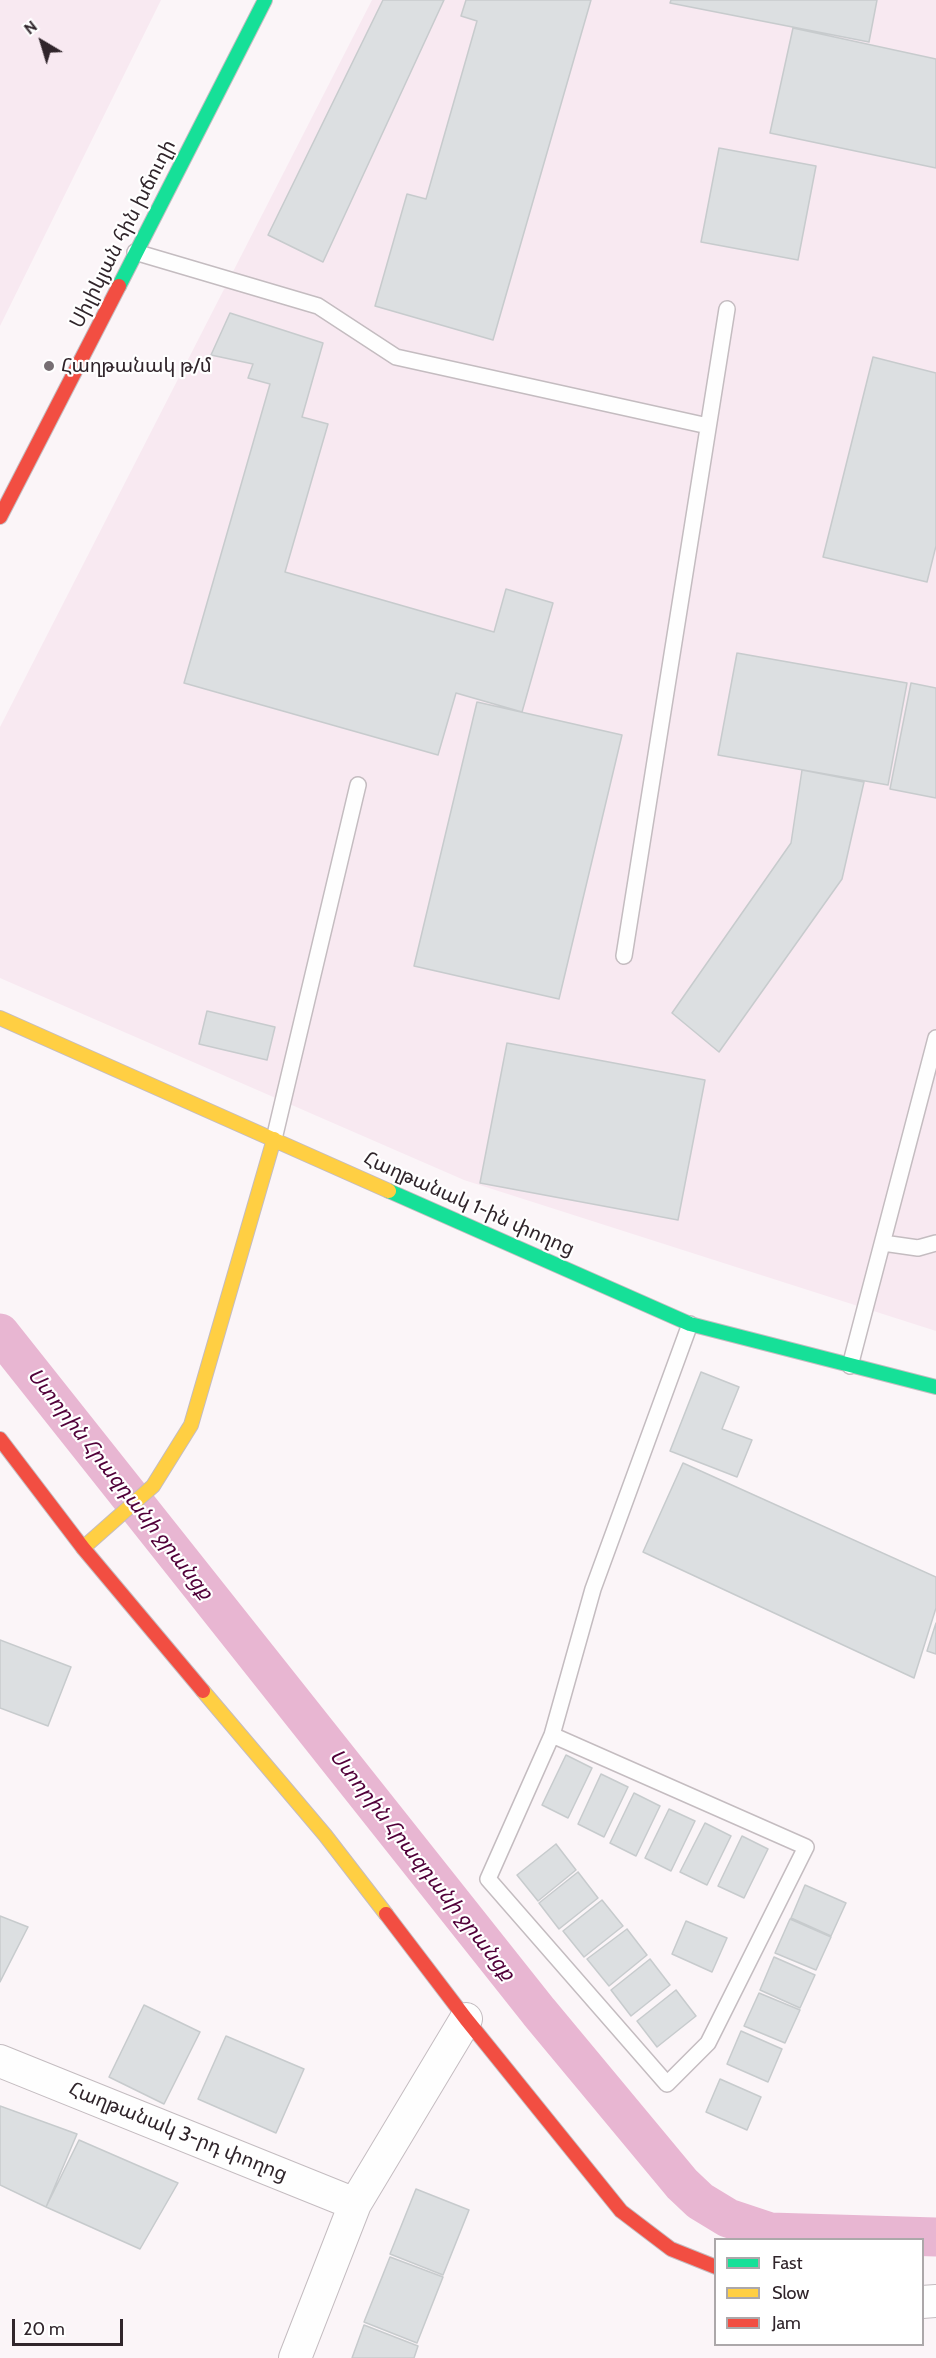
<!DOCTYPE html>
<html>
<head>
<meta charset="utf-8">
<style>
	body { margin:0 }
	#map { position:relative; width:936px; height:2358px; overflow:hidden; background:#fbf5f8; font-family:Cabin,sans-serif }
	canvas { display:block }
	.legend { position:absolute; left:714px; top:2238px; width:210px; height:108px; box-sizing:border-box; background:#fff; border:2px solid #aca8aa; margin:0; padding:8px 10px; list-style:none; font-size:18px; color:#30252b }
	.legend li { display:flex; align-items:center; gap:12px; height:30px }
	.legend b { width:30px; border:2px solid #aca8aa }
	.north { position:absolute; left:12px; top:12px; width:60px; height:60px; -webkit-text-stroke:4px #fff; paint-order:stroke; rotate:322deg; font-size:16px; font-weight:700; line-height:24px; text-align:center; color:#30252b }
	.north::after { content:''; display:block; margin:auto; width:21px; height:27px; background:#30252b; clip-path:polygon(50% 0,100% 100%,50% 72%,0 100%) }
	.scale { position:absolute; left:12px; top:2319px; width:111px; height:27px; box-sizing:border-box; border:3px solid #30252b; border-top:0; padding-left:8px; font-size:18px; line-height:21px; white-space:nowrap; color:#30252b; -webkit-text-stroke:4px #fff; paint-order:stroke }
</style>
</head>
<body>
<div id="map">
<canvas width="936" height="2358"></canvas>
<ul class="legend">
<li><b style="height:8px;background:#16e098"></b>Fast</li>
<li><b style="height:8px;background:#ffcf43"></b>Slow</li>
<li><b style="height:8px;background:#f24e42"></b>Jam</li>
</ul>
<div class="north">N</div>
<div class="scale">20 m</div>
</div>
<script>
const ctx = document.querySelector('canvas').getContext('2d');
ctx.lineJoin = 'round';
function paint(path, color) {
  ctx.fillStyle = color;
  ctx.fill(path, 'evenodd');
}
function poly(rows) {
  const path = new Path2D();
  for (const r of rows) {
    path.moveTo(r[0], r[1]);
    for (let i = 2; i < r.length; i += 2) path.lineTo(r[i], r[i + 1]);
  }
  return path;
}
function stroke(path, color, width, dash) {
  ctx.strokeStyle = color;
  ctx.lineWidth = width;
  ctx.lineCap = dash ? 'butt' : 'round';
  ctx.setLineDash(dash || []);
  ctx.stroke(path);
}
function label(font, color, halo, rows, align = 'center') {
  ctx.font = font + ' Cabin,"Noto Sans Armenian",sans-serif';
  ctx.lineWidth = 4.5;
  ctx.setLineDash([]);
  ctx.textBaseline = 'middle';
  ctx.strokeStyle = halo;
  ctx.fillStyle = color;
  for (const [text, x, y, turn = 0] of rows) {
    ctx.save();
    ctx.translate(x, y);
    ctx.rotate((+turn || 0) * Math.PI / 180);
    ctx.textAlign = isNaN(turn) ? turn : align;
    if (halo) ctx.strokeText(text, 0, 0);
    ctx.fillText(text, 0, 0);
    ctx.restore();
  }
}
const built = poly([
	[0,0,161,0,0,326],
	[372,0,936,0,936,1331,464,1180,0,978,0,727]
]);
const canal = poly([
	[0,1333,539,2012,682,2184,700,2201,728,2218,770,2232,936,2237]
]);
const building = poly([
	[383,0,444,0,323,262,268,235,383,0],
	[466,0,591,0,493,340,375,306,407,194,426,199,477,21,461,16,466,0],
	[671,0,877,0,869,42,670,3,671,0],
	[793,28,936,59,936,168,770,133,793,28],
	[719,148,816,166,798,260,701,242,719,148],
	[230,313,323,343,302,417,328,424,285,572,494,632,506,589,553,603,522,712,456,693,438,755,184,683,270,384,248,378,253,364,211,355,230,313],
	[873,357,936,373,936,546,927,582,823,557,873,357],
	[737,653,907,683,888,785,718,755,737,653],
	[911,683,936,688,936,798,890,789,911,683],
	[477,702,622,735,559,999,414,966,477,702],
	[802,770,864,782,842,879,719,1052,672,1013,791,843,802,770],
	[207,1011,275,1027,267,1060,199,1044,207,1011],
	[507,1043,705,1080,678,1220,480,1183,507,1043],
	[701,1372,739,1387,722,1429,752,1440,737,1477,670,1451,701,1372],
	[683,1463,936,1577,936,1608,914,1678,643,1552,683,1463],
	[936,1623,936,1654,927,1651,936,1623],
	[0,1640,71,1667,48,1726,0,1708,0,1640],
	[566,1755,592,1768,568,1818,542,1805,566,1755],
	[601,1774,628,1787,604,1837,578,1824,601,1774],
	[634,1793,660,1806,636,1856,610,1843,634,1793],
	[669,1809,695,1821,671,1871,645,1858,669,1809],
	[705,1823,731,1836,707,1885,680,1872,705,1823],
	[742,1836,768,1849,744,1898,718,1886,742,1836],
	[556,1844,576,1870,538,1901,517,1875,556,1844],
	[578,1872,598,1898,559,1929,539,1903,578,1872],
	[805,1885,846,1903,831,1936,791,1918,805,1885],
	[602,1900,623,1926,584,1957,563,1931,602,1900],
	[0,1916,28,1927,0,1982,0,1916],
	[790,1919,831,1937,816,1970,775,1953,790,1919],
	[686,1921,727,1938,712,1972,672,1954,686,1921],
	[627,1929,647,1955,609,1986,587,1959,627,1929],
	[774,1957,815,1975,800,2008,760,1990,774,1957],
	[650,1959,670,1985,631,2016,611,1990,650,1959],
	[676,1990,696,2016,657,2047,637,2021,676,1990],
	[759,1993,800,2010,785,2043,744,2026,759,1993],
	[144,2005,200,2032,164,2104,109,2077,144,2005],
	[741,2031,782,2049,768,2082,727,2064,741,2031],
	[226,2036,304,2069,276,2133,198,2099,226,2036],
	[720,2079,761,2097,747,2130,706,2112,720,2079],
	[0,2106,77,2134,46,2207,0,2185,0,2106],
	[79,2140,178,2183,140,2249,46,2207,79,2140],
	[416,2189,469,2210,443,2275,390,2254,416,2189],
	[390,2257,443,2277,417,2343,364,2322,390,2257],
	[364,2325,418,2346,414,2358,352,2358,364,2325]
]);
const lane = poly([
	[135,252,318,306,396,357,708,426],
	[624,956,727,309],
	[274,1139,358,785],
	[883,1243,918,1248,936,1243],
	[850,1366,936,1038],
	[552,1735,806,1847,708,2043,667,2084,488,1879,552,1735,593,1589,690,1324]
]);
const street = poly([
	[0,2061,355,2204],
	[922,2302,936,2301],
	[295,2358,355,2204,466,2019]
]);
const fast = poly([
	[119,286,265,0],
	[389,1191,690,1324,936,1387]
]);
const slow = poly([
	[0,1018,389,1191],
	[83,1548,153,1486,191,1425,274,1139],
	[203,1691,325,1835,386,1914]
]);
const jam = poly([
	[0,517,119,286],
	[0,1439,83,1548,203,1691],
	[386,1914,466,2019,621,2211,671,2249,716,2267]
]);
const markers = [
	[49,366,6,"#776e73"]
];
const streetNames = [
	["Սիլիկյան հին խճուղի",123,234,-63],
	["Հաղթանակ 1-ին փողոց",469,1204,24],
	["Հաղթանակ 3-րդ փողոց",178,2132,22]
];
const poiNames = [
	["Հաղթանակ թ/մ",61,366]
];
const waterNames = [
	["Ստորին Հրազդանի ջրանցք",120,1484,52],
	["Ստորին Հրազդանի ջրանցք",422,1865,52]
];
paint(built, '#f8e9f1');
stroke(canal, '#e8b6d2', 39);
paint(building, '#dcdfe1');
stroke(building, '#c7cbcd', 1.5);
stroke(lane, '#c4bcc0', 18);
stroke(street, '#c4bcc0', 34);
stroke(fast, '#c4bcc0', 16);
stroke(slow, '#c4bcc0', 16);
stroke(jam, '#c4bcc0', 16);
stroke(lane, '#fefefe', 15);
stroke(street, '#fefefe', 32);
stroke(fast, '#16e098', 14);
stroke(slow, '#ffcf43', 14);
stroke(jam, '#f24e42', 14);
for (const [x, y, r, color] of markers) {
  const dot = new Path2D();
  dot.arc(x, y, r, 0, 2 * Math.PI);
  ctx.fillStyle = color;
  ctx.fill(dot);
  stroke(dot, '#fff', 2);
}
label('20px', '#30252b', '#fff', streetNames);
label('20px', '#30252b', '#fff', poiNames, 'left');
label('italic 21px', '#510039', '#fff', waterNames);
</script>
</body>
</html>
